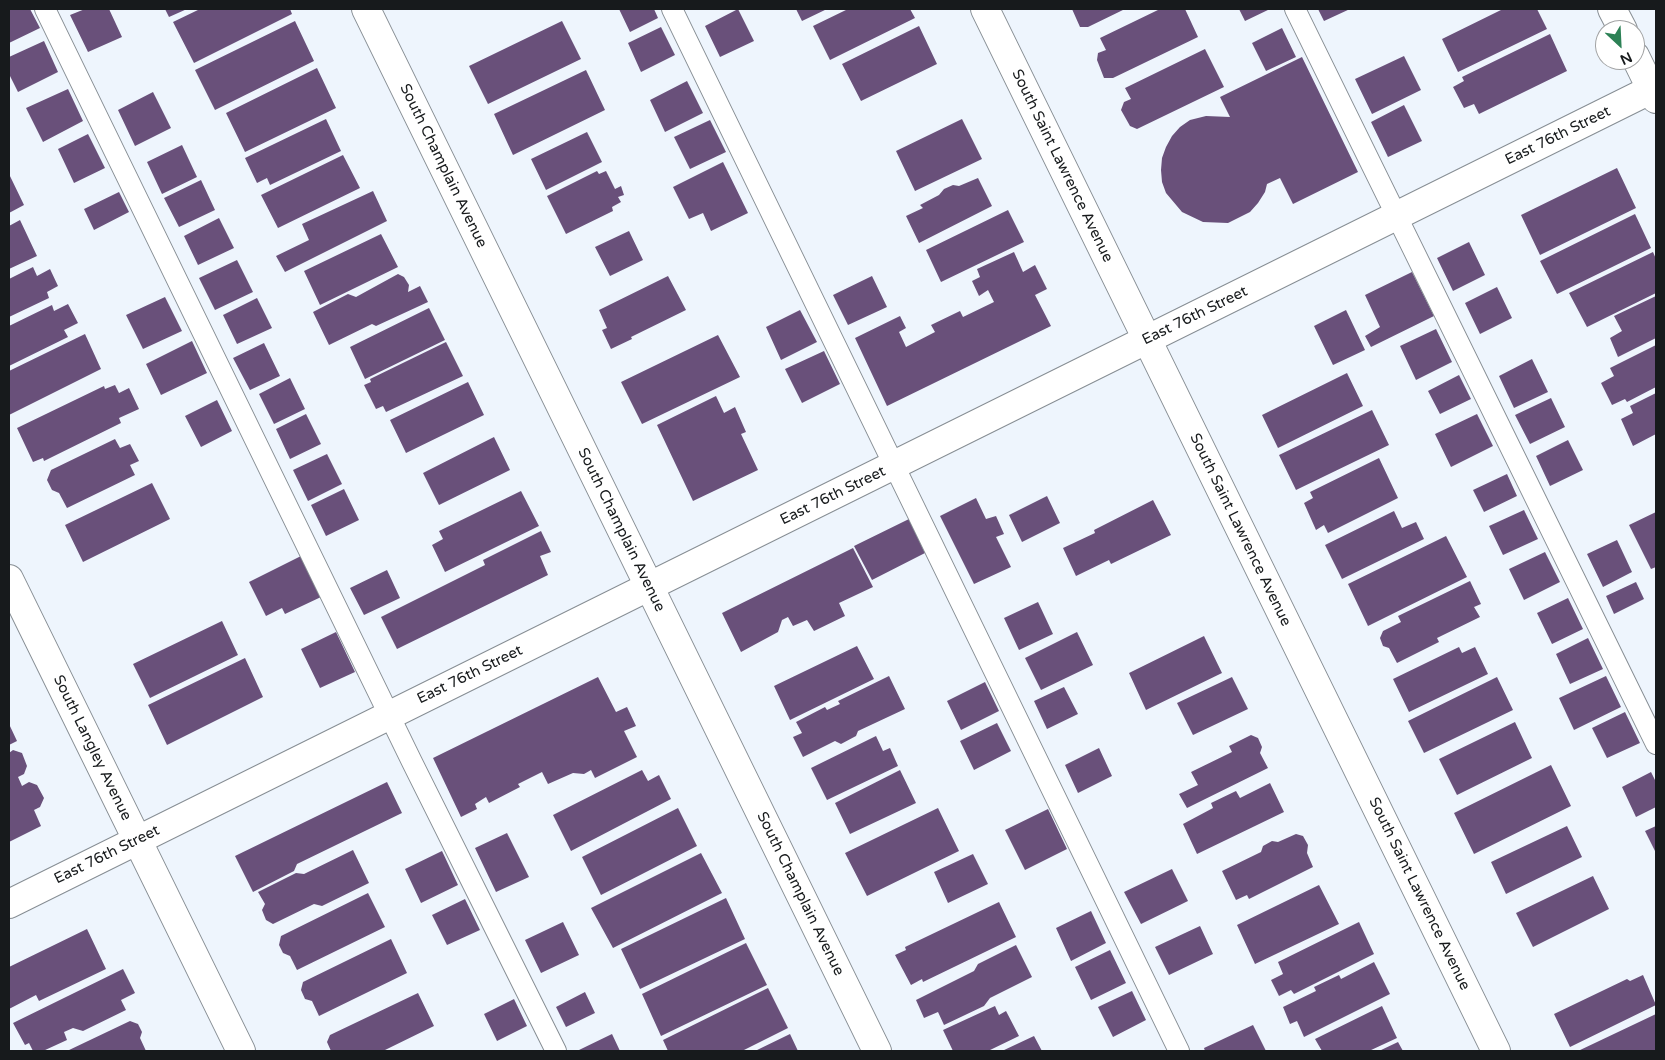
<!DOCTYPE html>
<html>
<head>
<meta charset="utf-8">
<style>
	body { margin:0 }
	#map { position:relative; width:1665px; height:1060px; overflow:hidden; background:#eef5fd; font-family:"Varela Round",sans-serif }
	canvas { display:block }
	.frame { position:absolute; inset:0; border:10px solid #171a1c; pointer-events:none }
	.north { position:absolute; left:1595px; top:20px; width:50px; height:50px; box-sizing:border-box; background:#fff; border:1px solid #a2a3a4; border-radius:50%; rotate:155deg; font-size:14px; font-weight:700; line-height:20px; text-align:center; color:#171a1c }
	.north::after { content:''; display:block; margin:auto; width:18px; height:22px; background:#2c8155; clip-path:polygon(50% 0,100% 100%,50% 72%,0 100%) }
</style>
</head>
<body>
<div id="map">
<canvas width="1665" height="1060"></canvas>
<div class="frame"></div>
<div class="north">N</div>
</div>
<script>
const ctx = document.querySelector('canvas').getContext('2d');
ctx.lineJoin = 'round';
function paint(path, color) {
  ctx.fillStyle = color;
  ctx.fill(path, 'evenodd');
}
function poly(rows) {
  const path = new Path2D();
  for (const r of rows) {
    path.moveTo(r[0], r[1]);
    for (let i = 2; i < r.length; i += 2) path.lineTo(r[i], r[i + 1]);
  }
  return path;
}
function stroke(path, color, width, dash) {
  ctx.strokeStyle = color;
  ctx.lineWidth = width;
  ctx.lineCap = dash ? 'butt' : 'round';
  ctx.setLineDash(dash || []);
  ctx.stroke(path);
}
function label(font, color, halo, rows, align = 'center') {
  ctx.font = font + ' "Varela Round",sans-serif';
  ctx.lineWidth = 5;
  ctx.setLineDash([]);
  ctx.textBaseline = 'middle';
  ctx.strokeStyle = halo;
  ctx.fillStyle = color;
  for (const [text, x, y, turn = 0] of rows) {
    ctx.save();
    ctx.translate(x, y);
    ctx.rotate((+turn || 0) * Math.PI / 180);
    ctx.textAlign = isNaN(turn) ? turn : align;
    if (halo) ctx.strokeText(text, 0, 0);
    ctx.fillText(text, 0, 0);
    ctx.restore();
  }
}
const building = poly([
	[9,9,30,9,40,28,9,43],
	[85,9,109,9,122,37,88,52,70,15],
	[165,9,187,9,169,17],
	[200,9,290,9,292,14,194,63,173,22],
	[619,9,654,9,658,18,630,32],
	[738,9,754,41,720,57,705,26],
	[796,9,827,9,802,21],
	[848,9,910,9,915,18,830,60,813,26],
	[1072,9,1125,9,1088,27,1080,27],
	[1160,9,1185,9,1198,37,1113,78,1104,78,1097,60,1098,53,1106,50,1100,38],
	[1239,9,1270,9,1245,21],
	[1318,9,1350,9,1324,21],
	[1503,9,1537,9,1547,29,1458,72,1442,39],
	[295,21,314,61,215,110,195,70],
	[562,21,581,59,488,104,469,66],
	[919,26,937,64,861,101,842,64],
	[661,27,675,55,641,72,628,43],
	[1282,28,1296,57,1266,71,1252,43],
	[1550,34,1567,71,1479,114,1474,104,1464,108,1453,87,1464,81,1462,77],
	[44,41,58,72,18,92,9,74,9,57],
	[1205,49,1224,87,1137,129,1130,126,1121,110,1124,102,1131,99,1125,88],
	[1404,56,1421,90,1372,114,1355,79],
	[1302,57,1358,172,1293,204,1280,178,1267,184,1265,192,1258,203,1250,212,1228,223,1203,222,1182,212,1166,193,1162,182,1161,170,1162,158,1166,147,1172,136,1180,127,1190,120,1206,116,1230,117,1220,97],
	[317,68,336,108,245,152,226,113],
	[586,70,605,110,513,155,494,114],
	[687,81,703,113,665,132,650,100],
	[68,89,83,121,43,142,26,108],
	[153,92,171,128,135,146,118,110],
	[1404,105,1422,141,1388,157,1371,122],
	[326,119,341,151,270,185,267,178,257,183,245,158],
	[962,119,982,159,915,191,896,151],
	[710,120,726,152,690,169,674,137],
	[587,132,602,162,546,190,531,159],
	[88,134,105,168,74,183,58,149],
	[182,145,197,177,162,194,147,162],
	[343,155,360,188,278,228,261,195],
	[723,162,748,213,711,231,703,213,689,219,673,187],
	[1617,168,1636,208,1540,255,1521,215],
	[597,171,599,174,606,171,615,189,621,186,624,195,618,197,621,202,612,207,613,211,566,234,547,196],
	[9,174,24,205,9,213],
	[978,178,992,206,919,243,906,216,923,208,920,205,939,195,944,189,953,185,959,186],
	[201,180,215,210,179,227,164,198],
	[373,191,387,221,285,272,276,256,309,240,302,224],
	[119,192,129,212,94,230,84,209],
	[1008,210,1024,242,941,282,926,250],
	[1635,214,1651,248,1557,294,1540,261],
	[219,218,234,248,198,265,184,236],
	[20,220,37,256,9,269,9,226],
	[629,231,643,260,610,276,595,247],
	[381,234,398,267,320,305,304,271],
	[1469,242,1485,275,1453,291,1437,258],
	[1014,252,1023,272,1035,265,1047,289,1035,295,1051,326,887,406,855,338,900,316,906,328,899,332,906,347,935,332,931,325,960,311,963,317,994,302,988,290,979,296,972,281,980,277,977,269],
	[1653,252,1656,259,1656,293,1587,327,1569,293],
	[237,260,253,292,215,310,199,278],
	[33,267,37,276,50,269,58,286,47,292,49,298,9,317,9,279],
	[1412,272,1434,316,1371,347,1365,336,1380,327,1365,295],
	[398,274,404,277,409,285,408,292,420,286,428,302,376,326,372,324,329,345,313,312,348,294,356,297],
	[668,276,686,310,631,337,632,339,611,349,602,330,607,328,599,310],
	[872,276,887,307,848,325,833,295],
	[1497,287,1512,318,1480,334,1465,303],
	[1656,296,1656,338,1618,357,1610,338,1622,331,1614,316],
	[165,297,182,331,143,349,126,315],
	[257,298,272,328,237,344,223,315],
	[68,304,78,323,64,330,68,337,9,366,9,326,52,305,54,311],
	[429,308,445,340,365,379,350,347],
	[800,310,817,342,781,360,766,327],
	[1346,310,1365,350,1333,365,1314,326],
	[1436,329,1452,362,1416,380,1400,346],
	[85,334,101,369,9,415,9,371],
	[718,335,740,377,642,424,621,382],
	[192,341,207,373,161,395,146,364],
	[446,342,463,376,386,412,383,406,376,409,364,385,371,382,370,379],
	[264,343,280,376,250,390,233,358],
	[1656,345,1656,387,1627,402,1625,399,1612,405,1601,383,1614,376,1610,368],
	[824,351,840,384,802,403,785,369],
	[1532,359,1548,392,1514,408,1499,376],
	[1347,373,1363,406,1278,448,1262,415],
	[1459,375,1471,399,1440,414,1428,391],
	[290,378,305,409,274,424,259,394],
	[468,382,484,415,406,453,390,420],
	[115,385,119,393,129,388,139,409,119,418,121,423,44,461,43,458,33,462,17,428,104,386,105,389],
	[1656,393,1656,434,1633,446,1621,419,1633,413,1630,406],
	[716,396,724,413,735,407,746,432,741,434,758,470,693,501,657,425],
	[1551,398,1565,427,1530,444,1515,415],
	[217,400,232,431,201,447,185,416],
	[1372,410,1389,445,1296,490,1279,455],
	[306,414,321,444,290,459,276,429],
	[1477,414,1493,446,1451,467,1435,434],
	[494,437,510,470,439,505,423,473],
	[115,439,120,448,130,444,139,461,130,465,135,475,67,508,59,493,52,490,47,480,51,470],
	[1568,440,1583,470,1550,486,1536,456],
	[327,454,342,484,308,501,293,470],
	[1379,458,1398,498,1328,533,1324,525,1316,530,1304,503,1313,498,1310,492],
	[1507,474,1517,496,1484,512,1473,490],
	[152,483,170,519,83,562,65,525],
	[344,489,359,520,326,536,311,505],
	[521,491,539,526,445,572,432,545,443,539,439,531],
	[1047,496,1060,523,1022,542,1009,515],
	[976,498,986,519,996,516,1004,534,996,537,1011,567,974,584,940,516],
	[1153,500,1171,535,1111,564,1109,560,1076,576,1063,548,1095,533,1094,530],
	[1524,510,1538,539,1503,555,1489,526],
	[1394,511,1402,528,1416,522,1424,539,1342,579,1325,545],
	[1656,512,1656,567,1651,569,1629,525],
	[909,519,925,553,872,580,854,546],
	[541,531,551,552,540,556,548,575,397,649,381,617,485,565,483,560],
	[1446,536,1467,577,1368,626,1348,584],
	[1617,540,1632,572,1603,587,1587,554],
	[853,548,873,587,839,603,845,616,814,631,807,620,793,626,788,617,782,620,778,632,741,652,722,613],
	[1545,552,1560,582,1524,600,1509,569],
	[301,556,321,597,285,614,282,608,266,616,249,582],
	[387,570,400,598,364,615,350,588],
	[1470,581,1481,604,1474,607,1480,617,1437,638,1439,642,1397,663,1389,648,1383,646,1380,638,1383,631,1401,622,1398,616],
	[1636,582,1644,599,1614,614,1606,596],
	[1568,598,1583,629,1552,644,1537,613],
	[1038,602,1053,634,1019,650,1004,618],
	[222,621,238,655,150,698,133,664],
	[336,632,355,672,320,688,301,649],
	[1077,632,1093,665,1041,690,1025,658],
	[1204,636,1222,673,1146,710,1129,673],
	[1588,638,1603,669,1570,684,1556,654],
	[857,646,874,679,790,720,774,686],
	[1459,647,1462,653,1475,647,1488,674,1409,712,1393,679],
	[245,658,263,697,167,745,148,705],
	[889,676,905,709,858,731,856,736,841,744,835,741,803,757,793,737,802,733,796,722,825,707,827,710,840,704,838,701],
	[1606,676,1621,707,1574,730,1559,698],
	[598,677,616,712,627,707,636,726,624,731,637,757,595,778,591,770,584,774,573,773,548,784,542,772,518,784,520,787,489,803,486,797,475,804,477,809,461,817,433,758],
	[1232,677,1248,709,1193,735,1177,703],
	[1497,677,1513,710,1424,753,1408,721],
	[985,682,999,711,961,730,947,701],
	[1064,687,1078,714,1047,729,1034,701],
	[1625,712,1640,743,1607,758,1592,728],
	[1515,722,1532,758,1457,795,1439,759],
	[997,723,1011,751,974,770,960,741],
	[9,724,17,741,9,745],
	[1251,735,1258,738,1262,747,1260,753,1268,768,1187,808,1179,794,1198,785,1191,772,1232,752,1229,746],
	[876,736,883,751,890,748,898,766,827,800,811,768],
	[1099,748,1112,776,1078,793,1065,765],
	[13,750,22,753,27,766,24,774,18,777,22,786,29,782,37,785,44,798,40,807,34,810,41,826,9,842,9,753],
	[1551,765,1571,806,1474,854,1454,813],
	[642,770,648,781,659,775,671,799,571,851,553,815],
	[900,770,916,803,850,834,835,803],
	[1651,772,1656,782,1656,807,1636,817,1622,787],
	[387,782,402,813,297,864,294,871,253,892,235,856],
	[1270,783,1284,812,1197,854,1183,824,1213,808,1211,803,1236,791,1240,798],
	[678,808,697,846,601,895,582,857],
	[938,808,959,851,867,896,845,853],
	[1048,809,1067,849,1025,870,1005,830],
	[1567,826,1582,857,1506,894,1491,862],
	[1656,826,1656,853,1645,831],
	[507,833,529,877,496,892,475,848],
	[1296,834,1303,836,1308,845,1307,853,1313,867,1249,899,1247,895,1236,900,1222,871,1261,852,1263,846,1272,841,1278,842],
	[353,850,369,883,322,906,314,904,273,924,266,920,262,910,265,904,258,892,296,873,304,874],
	[442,851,458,885,421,903,405,869],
	[701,853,722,893,613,948,591,908],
	[973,854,988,884,948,903,934,872],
	[1172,869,1188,901,1141,924,1124,892],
	[1593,876,1609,909,1533,947,1516,913],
	[1319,885,1339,924,1255,964,1237,925],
	[368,893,385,927,297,970,290,956,283,953,279,945,281,936],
	[726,898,745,939,640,989,621,949],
	[465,899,480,930,447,945,432,915],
	[999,902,1016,937,923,982,922,979,911,985,895,955,906,950,905,947],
	[1091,911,1106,943,1071,961,1056,928],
	[563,922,579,955,541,973,525,940],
	[1359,922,1374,954,1294,994,1291,990,1279,996,1271,980,1283,974,1278,962],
	[1200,926,1213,954,1169,975,1155,947],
	[87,929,106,969,39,1001,36,995,9,1009,9,967],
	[391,939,407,973,319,1016,312,1001,305,999,301,990,303,982],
	[746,943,767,985,661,1036,642,994],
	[1016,945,1032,977,990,998,984,1006,944,1025,938,1012,924,1018,916,1000,974,971,978,964],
	[1110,950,1126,983,1091,1000,1075,967],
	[1374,962,1390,994,1304,1037,1297,1021,1290,1024,1283,1007,1316,991,1314,987,1339,975,1341,979],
	[123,969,135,993,121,1000,126,1010,83,1031,73,1028,64,1032,67,1040,43,1051,33,1051,29,1043,25,1045,13,1023],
	[1643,975,1656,1005,1570,1047,1554,1014,1627,979,1630,981],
	[768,988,788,1028,742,1051,668,1051,663,1040],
	[1132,991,1146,1020,1113,1037,1098,1007],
	[585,992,595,1013,566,1027,556,1007],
	[418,993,434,1026,383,1051,331,1051,327,1042,330,1035],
	[514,999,527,1026,497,1041,484,1014],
	[995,1006,999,1015,1006,1011,1019,1036,988,1051,953,1051,943,1030],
	[1382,1006,1397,1038,1369,1051,1322,1051,1315,1039],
	[1656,1014,1656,1051,1578,1051],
	[130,1021,138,1024,142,1032,140,1038,146,1051,67,1051],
	[1253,1025,1266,1051,1205,1051,1204,1048],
	[612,1034,620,1051,579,1051,579,1050],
	[790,1034,798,1051,755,1051],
	[1034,1036,1042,1051,1002,1051],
	[1398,1042,1403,1051,1379,1051]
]);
const service = poly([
	[45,9,412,762,556,1051],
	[672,9,1179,1051],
	[1295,9,1656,744]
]);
const minor = poly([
	[366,9,877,1051],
	[985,9,1496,1051],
	[1612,9,1623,30],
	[1635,56,1656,99],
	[9,579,241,1051]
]);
const tertiary = poly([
	[9,904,1656,87]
]);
const streetNames = [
	["East 76th Street",1558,136,-26],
	["South Champlain Avenue",443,166,64],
	["South Saint Lawrence Avenue",1062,166,64],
	["East 76th Street",1195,316,-26],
	["East 76th Street",833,496,-26],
	["South Champlain Avenue",621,530,64],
	["South Saint Lawrence Avenue",1240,530,64],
	["East 76th Street",470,675,-26],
	["South Langley Avenue",92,748,64],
	["East 76th Street",107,855,-26],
	["South Champlain Avenue",800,894,64],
	["South Saint Lawrence Avenue",1419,894,64]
];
paint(building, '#69507a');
stroke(service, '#878e94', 22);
stroke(minor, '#878e94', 30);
stroke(tertiary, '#878e94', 30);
stroke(service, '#fff', 20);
stroke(minor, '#fff', 28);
stroke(tertiary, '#fff', 28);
label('15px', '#171a1c', '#fff', streetNames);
</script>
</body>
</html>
